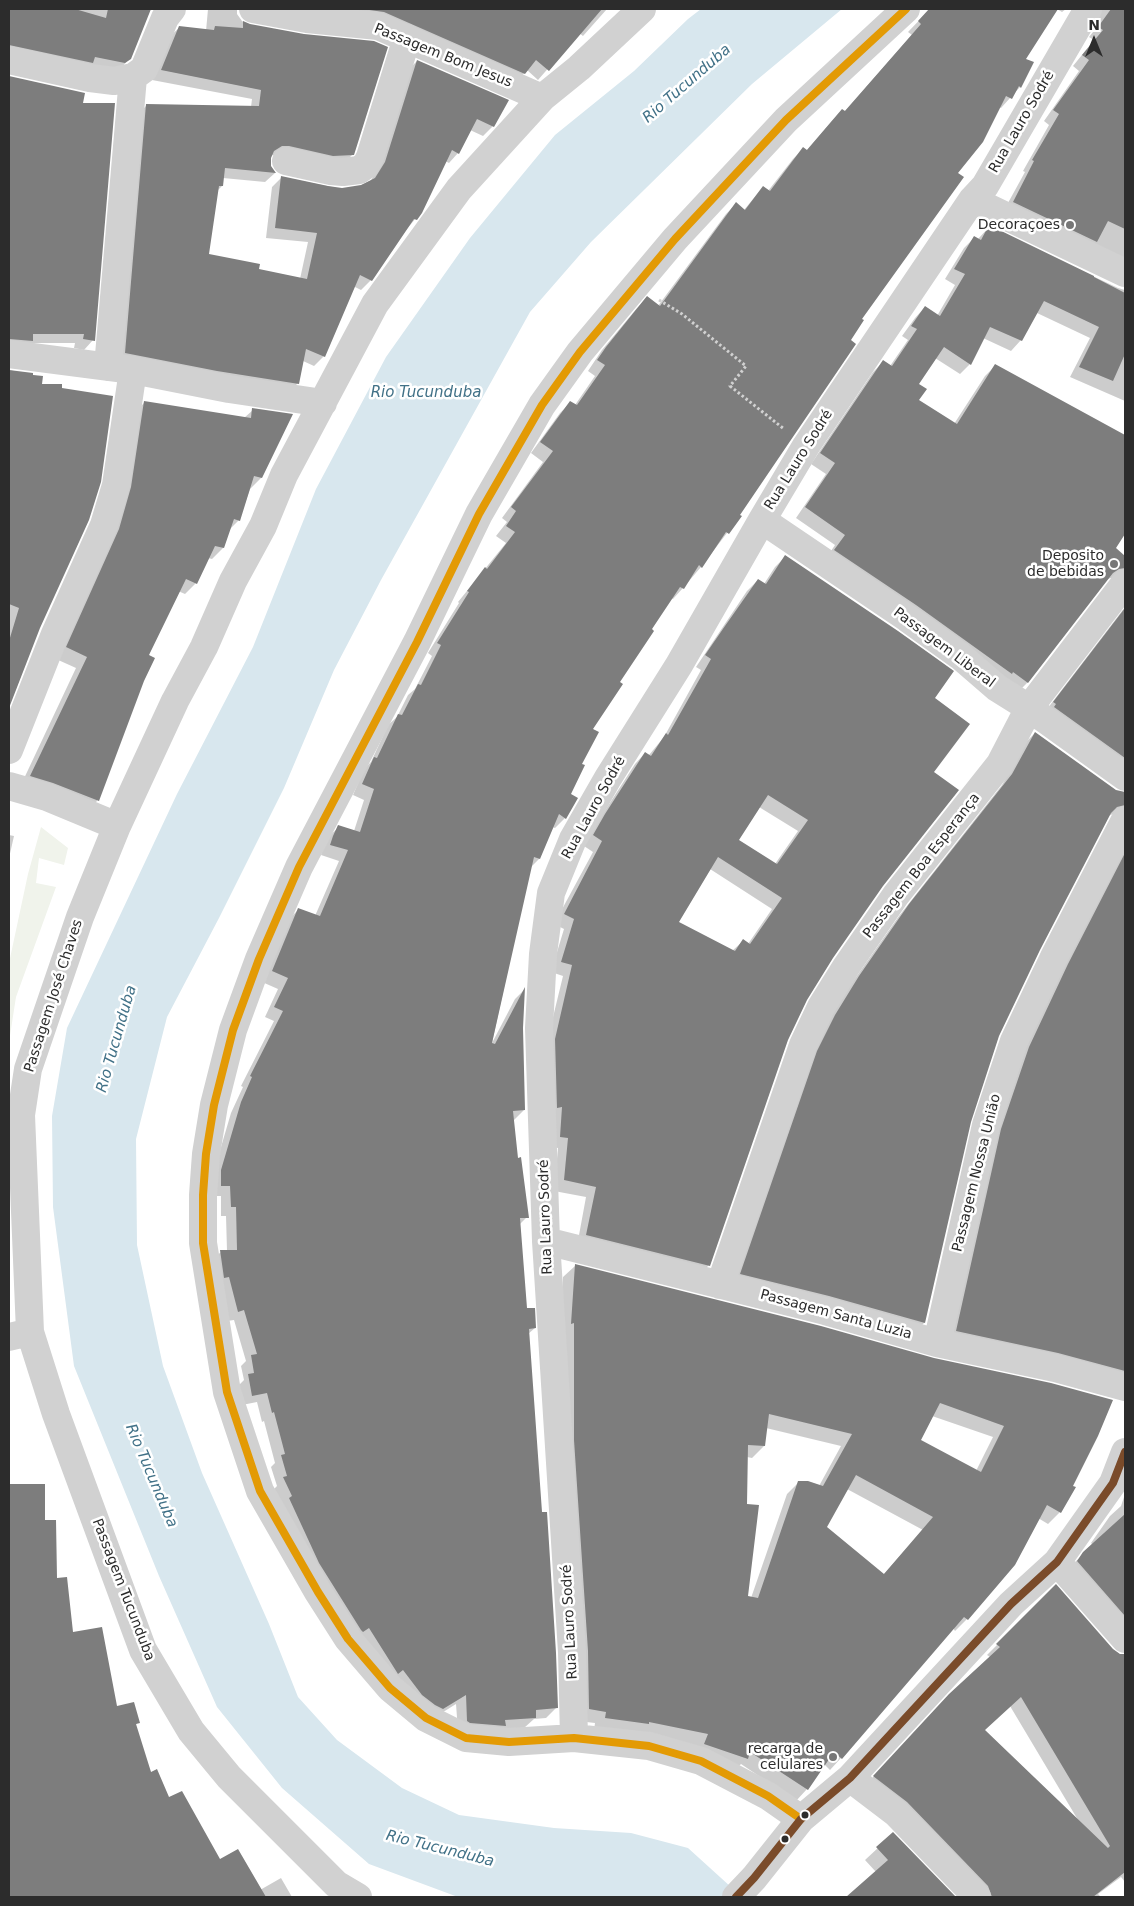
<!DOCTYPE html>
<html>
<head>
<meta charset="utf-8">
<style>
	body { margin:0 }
	#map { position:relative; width:1134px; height:1906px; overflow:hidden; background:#fff; font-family:"DejaVu Sans",sans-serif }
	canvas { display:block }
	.frame { position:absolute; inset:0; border:10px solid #2c2c2c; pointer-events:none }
	.north { position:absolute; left:1069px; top:15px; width:50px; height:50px; -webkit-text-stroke:4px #fff; paint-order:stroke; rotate:0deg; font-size:14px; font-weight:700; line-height:20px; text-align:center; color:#2c2c2c }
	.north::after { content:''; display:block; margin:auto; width:18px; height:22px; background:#2c2c2c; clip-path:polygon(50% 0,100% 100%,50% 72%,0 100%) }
</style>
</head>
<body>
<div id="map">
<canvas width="1134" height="1906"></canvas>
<div class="frame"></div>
<div class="north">N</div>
</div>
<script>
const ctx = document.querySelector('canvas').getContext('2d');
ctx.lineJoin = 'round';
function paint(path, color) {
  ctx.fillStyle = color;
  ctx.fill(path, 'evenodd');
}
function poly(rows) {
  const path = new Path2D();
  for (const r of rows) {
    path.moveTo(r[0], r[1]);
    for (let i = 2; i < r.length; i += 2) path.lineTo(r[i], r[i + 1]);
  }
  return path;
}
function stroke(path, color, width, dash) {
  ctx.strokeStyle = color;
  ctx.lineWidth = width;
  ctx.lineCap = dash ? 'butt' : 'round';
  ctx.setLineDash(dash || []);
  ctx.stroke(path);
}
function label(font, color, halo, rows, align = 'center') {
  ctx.font = font + ' "DejaVu Sans",sans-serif';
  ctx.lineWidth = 5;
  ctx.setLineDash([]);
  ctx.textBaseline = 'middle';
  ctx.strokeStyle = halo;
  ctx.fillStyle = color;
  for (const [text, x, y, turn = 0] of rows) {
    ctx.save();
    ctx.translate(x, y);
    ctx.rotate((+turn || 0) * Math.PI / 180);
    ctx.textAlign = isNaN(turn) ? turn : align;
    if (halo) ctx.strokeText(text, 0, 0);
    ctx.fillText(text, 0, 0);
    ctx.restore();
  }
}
const green = poly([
	[41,827,68,848,64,865,39,858,36,883,56,887,16,997,9,1042,9,963,28,874]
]);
const water = poly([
	[701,9,842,9,752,84,591,242,530,312,381,580,334,670,284,788,219,918,167,1017,136,1139,137,1245,163,1366,202,1473,269,1624,298,1697,337,1740,402,1788,459,1815,554,1828,631,1833,688,1848,742,1897,458,1897,369,1864,282,1788,217,1707,159,1576,74,1366,53,1207,52,1116,67,1028,177,794,253,647,316,489,386,357,470,238,555,135,634,71,688,19]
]);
const shadow = poly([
	[11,9,150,9,130,58,120,69,9,56,9,18],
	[208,9,237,9,237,14,242,21,249,25,353,154,343,164,271,155,270,167,275,173,265,182,223,178,222,186,217,191,207,255,258,270,300,279,308,242,266,238,272,187,282,177,342,189,362,187,370,182,375,173,407,71,417,61,493,126,483,136,470,130,458,153,449,163,445,161,421,212,406,230,371,280,361,290,353,286,324,356,314,366,303,361,298,383,288,393,116,363,137,115,147,105,251,107,252,99,152,80,169,37,179,28,206,31],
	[277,9,607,9,583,36,579,33,538,80,527,70,515,83],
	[930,9,936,9,943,14,954,14,958,9,1056,9,1024,59,1032,63,1020,87,1001,108,999,107,860,319,738,515,740,516,701,567,683,588,673,599,671,598,618,683,592,730,570,794,565,818,555,828,552,827,539,859,530,868,492,1043,515,999,524,990,522,1028,524,1110,513,1121,517,1159,527,1217,519,1225,525,1309,535,1328,528,1334,556,1708,546,1718,534,1719,524,1728,458,1731,456,1704,432,1719,358,1638,274,1489,277,1486,271,1467,275,1463,264,1421,262,1422,257,1402,242,1405,238,1386,244,1380,241,1366,246,1361,234,1320,227,1321,210,1262,221,1252,227,1251,226,1216,221,1216,221,1196,211,1196,211,1181,231,1113,243,1087,241,1086,274,1021,265,1017,278,989,262,982,289,919,299,909,315,916,339,861,321,855,323,848,328,837,339,827,354,831,364,800,353,795,364,769,371,762,388,725,397,717,408,695,415,689,432,656,428,653,459,603,458,602,506,543,496,536,507,522,502,518,543,462,531,453,560,413,571,402,575,405,595,376,588,371,602,350,637,308,647,298,658,306,726,214,736,204,744,210,763,187,768,191,793,159,803,149,806,151,832,121,842,111,844,112,912,35,908,32],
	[1057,9,1066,9,1062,12],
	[1089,9,1125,9,1125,272,1003,212,1025,172,1023,171,1049,125,1044,121,1079,71,1073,66,1094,40,1089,37,1093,32,1090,30],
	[9,77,84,94,81,104,93,340,84,350,74,348,75,343,30,343,22,351,9,349],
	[989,227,1118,288,1125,290,1125,401,1070,377,1090,338,1037,313,1021,340,1011,351,983,338,970,364,960,374,935,358,917,384,917,400,954,424,985,376,995,366,1124,436,1125,433,1125,532,1114,549,1125,557,1125,582,1116,577,1107,579,1027,683,1017,693,825,560,835,545,796,518,826,474,811,464,873,372,883,362,890,366,908,340,902,336,915,318,925,307,937,316,955,285,945,279,964,248,975,237,978,239],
	[9,370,42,377,39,628,9,705],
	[145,402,244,418,253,410,261,478,250,489,239,520,229,530,223,548,212,559,208,558,196,583,185,594,178,591,148,656,143,680,97,801,86,812,20,787,76,668,56,659,134,413],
	[786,556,933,699,932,772,882,885,832,957,806,1000,787,1039,709,1265,698,1276,577,1246,586,1197,554,1191,558,1148,550,1147,545,1050,563,976,551,972,564,929,554,924,593,852,584,846,595,826,635,764,645,753,649,755,664,737,701,670,696,667,747,591,758,580,764,584,775,567],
	[759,807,798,831,775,864,738,840],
	[710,869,772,909,748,944,743,941,732,951,677,923],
	[1125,607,1125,776,1044,713],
	[1035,733,1116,791,1125,794,1125,819,1113,814,1108,816,1039,949,998,1035,970,1121,924,1323,914,1333,731,1284,808,1062,825,1026,849,987,899,916,1002,785,1025,743],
	[9,835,14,836,9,858],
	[1125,846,1124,942,1125,1374,946,1341,991,1141,1019,1058,1058,975],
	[575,1266,933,1359,1051,1384,1060,1512,1048,1524,1038,1518,967,1619,955,1631,953,1628,841,1758,830,1770,824,1764,807,1789,796,1801,741,1764,735,1770,594,1730,595,1723,578,1721,559,1335,563,1277],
	[932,1416,993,1437,976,1471,920,1441],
	[766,1428,841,1446,819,1486,799,1482,787,1494,751,1598,747,1597,747,1457,752,1458,764,1446],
	[847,1489,923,1530,883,1575,825,1527],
	[9,1486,43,1486,43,1521,56,1580,72,1633,116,1708,138,1722,135,1726,151,1773,169,1799,219,1861,260,1890,281,1878,292,1897,9,1897],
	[1125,1494,1125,1637,1073,1564,1093,1545,1091,1543,1110,1516,1121,1506],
	[1056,1586,1113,1651,1120,1655,1125,1655,1125,1882,1121,1877,1098,1894,1101,1897,1021,1897,1021,1894,1011,1893,1010,1897,979,1897,864,1787,939,1706,990,1657,987,1655],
	[1010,1706,1078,1820,983,1730],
	[893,1834,954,1897,848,1897,876,1872,865,1860]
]);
const building = poly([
	[9,9,75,9,106,18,108,9,151,9,131,59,125,63,95,57,93,63,9,45],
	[362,9,602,9,549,71,536,60,525,74,384,12],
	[929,9,1058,9,1026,59,1034,62,1021,88,1019,86,1012,99,1006,96,983,142,958,173,964,177,862,319,864,320,851,340,856,344,740,515,742,516,729,534,726,532,702,568,699,565,684,589,680,587,652,629,654,631,620,682,623,684,593,729,599,732,582,764,585,765,571,794,578,798,566,819,559,814,540,859,534,857,492,1043,495,1044,525,987,523,1028,525,1110,513,1111,518,1158,521,1157,529,1218,520,1218,527,1308,535,1308,536,1328,529,1329,542,1512,547,1512,556,1653,558,1708,536,1710,536,1718,505,1720,506,1726,470,1723,467,1721,466,1695,443,1709,435,1705,422,1695,403,1670,398,1674,369,1628,363,1632,361,1630,319,1563,289,1498,292,1496,283,1477,287,1476,281,1455,285,1454,274,1412,272,1413,267,1393,252,1396,248,1374,254,1373,251,1355,257,1354,244,1310,238,1312,229,1277,224,1278,220,1250,237,1250,236,1207,231,1207,230,1186,221,1186,221,1170,241,1102,252,1077,250,1076,283,1011,274,1007,288,978,272,971,298,908,320,916,348,850,330,845,333,836,338,825,360,832,374,789,362,784,373,759,374,757,377,758,398,714,402,715,418,684,421,685,441,645,437,643,469,592,467,591,485,567,487,569,515,532,506,526,516,511,511,507,553,451,540,442,570,401,577,405,605,365,597,360,606,347,647,296,660,306,736,202,745,210,763,186,770,191,803,147,807,150,842,109,845,111,921,24,918,21],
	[1111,9,1125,9,1125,229,1108,221,1097,242,1013,202,1034,161,1032,160,1059,114,1053,110,1089,60,1082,55,1103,30,1098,27],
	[243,21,250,24,304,34,374,41,388,47,354,155,333,156,289,146,282,146,274,151,271,158,271,166,276,173,225,168,223,186,219,186,209,254,260,264,259,269,307,279,317,233,275,228,281,176,328,186,342,188,361,185,375,178,385,162,417,60,509,100,494,127,477,119,459,154,452,150,422,213,417,220,414,219,372,281,360,275,325,357,306,349,299,384,217,371,125,353,146,104,259,106,261,90,161,70,179,26,214,30,215,26,243,28],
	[9,76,85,93,83,103,115,103,95,341,83,339,84,334,33,334,33,341,9,339],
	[989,225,1094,276,1094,277,1125,293,1125,354,1113,381,1079,367,1099,327,1044,301,1022,341,990,327,971,365,944,347,919,384,927,389,919,400,957,424,995,364,1125,435,1125,534,1116,548,1125,556,1125,568,1119,569,1113,573,1028,683,1013,672,1012,674,916,605,834,550,845,535,805,507,835,463,820,453,883,360,892,366,917,329,911,326,925,306,940,316,965,274,954,269,974,236,981,240],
	[9,370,33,373,33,375,43,376,42,384,62,384,62,388,113,396,101,482,89,520,40,628,9,708,9,641,19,608,9,604],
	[144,401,251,418,252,408,293,414,262,478,254,476,240,521,234,519,224,548,215,546,197,584,186,579,149,655,155,658,144,681,99,801,53,783,30,776,87,657,66,647,119,529,131,487],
	[785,555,898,631,954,671,935,698,970,724,934,772,959,790,883,886,833,958,807,1000,788,1040,710,1266,586,1235,596,1187,564,1180,568,1138,560,1137,562,1107,557,1108,555,1039,572,965,561,962,574,919,564,914,602,841,593,835,605,814,645,752,651,756,666,733,668,735,711,659,705,655,725,626,758,579,766,584],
	[768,795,808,820,777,864,739,840],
	[718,857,782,898,750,944,743,939,735,951,679,922],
	[1125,608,1125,758,1054,707,1056,704,1053,702],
	[1035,732,1116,790,1125,792,1125,805,1117,807,1111,813,1040,950,999,1036,971,1122,925,1323,829,1296,740,1274,817,1051,835,1015,859,976,909,904,1012,774],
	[1125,853,1125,1371,1058,1353,956,1331,1001,1129,1029,1047,1068,964],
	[575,1264,821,1326,934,1358,1051,1383,1113,1400,1098,1436,1073,1486,1076,1487,1061,1513,1047,1505,1015,1565,968,1620,964,1617,842,1759,834,1752,808,1790,750,1752,748,1759,704,1744,708,1734,649,1722,649,1724,605,1718,606,1712,589,1709,588,1651,574,1440,574,1323,571,1324],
	[940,1403,1004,1426,981,1472,921,1440],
	[769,1414,852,1434,823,1486,808,1481,798,1481,758,1598,748,1596,759,1505,747,1504,748,1445,765,1446],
	[856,1475,933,1517,884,1574,827,1527],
	[9,1484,45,1484,45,1520,56,1520,57,1578,67,1577,73,1632,102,1627,117,1706,134,1702,140,1723,136,1724,151,1772,157,1769,169,1797,182,1791,220,1859,238,1849,266,1897,9,1897],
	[1125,1514,1125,1616,1077,1561,1083,1552],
	[1056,1584,1113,1649,1120,1654,1125,1654,1125,1872,1093,1897,992,1897,988,1886,907,1802,873,1776,949,1694,1000,1647,996,1644],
	[1021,1697,1110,1846,1108,1848,985,1730],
	[893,1832,956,1897,846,1897,888,1860,876,1847]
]);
const path = poly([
	[659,300,682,314,746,366,730,386,784,429]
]);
const minor = poly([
	[253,9,307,19,378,26,542,98],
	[9,60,90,78,114,81,133,77,144,69,165,18,172,9],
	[286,161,331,171,343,172,359,170,366,165,370,157,407,38],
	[972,200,1125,273],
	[9,354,133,370,229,389,323,403],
	[108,367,133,77],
	[762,520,907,618,960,656,997,688,1029,708,1125,777],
	[9,750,55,634,104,525,116,485,133,370],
	[9,786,47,797,117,826],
	[546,1241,825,1311,937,1343,1055,1368,1125,1387],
	[720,1285,803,1045,821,1007,846,967,896,895,1000,764,1029,708,1125,583],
	[30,1332,56,1414,143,1650,191,1731,229,1777,336,1884,358,1897],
	[9,1337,30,1332,21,1115,28,1069,80,917,117,826,175,701,204,647,233,581,263,526,284,475,375,304,459,189,542,98,579,68,642,9],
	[937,1343,986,1125,1014,1041,1054,957,1125,820],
	[1057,1562,1125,1639],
	[574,1738,572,1652,546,1241,539,1028,543,954,551,893,573,839,608,778,679,665,762,520,806,446,972,200,985,186,1088,9],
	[850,1778,896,1813,977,1897],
	[801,1819,768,1796,701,1761,649,1746,574,1738,509,1742,466,1738,426,1718,390,1688,348,1639,318,1592,260,1491,227,1392,203,1243,203,1195,206,1154,214,1105,233,1030,259,959,299,867,417,642,479,514,542,405,580,352,675,239,786,120,906,9],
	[736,1897,754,1878,801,1819,850,1778,1011,1604,1057,1562,1113,1483,1125,1452]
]);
const bus1 = poly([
	[801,1819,768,1796,701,1761,649,1746,574,1738,509,1742,466,1738,426,1718,390,1688,348,1639,318,1592,260,1491,227,1392,203,1243,203,1195,206,1154,214,1105,233,1030,259,959,299,867,417,642,479,514,542,405,580,352,675,239,786,120,906,9]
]);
const bus2 = poly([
	[736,1897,754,1878,801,1819,850,1778,1011,1604,1057,1562,1113,1483,1125,1452]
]);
const markers = [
	[1070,225,5,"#767676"],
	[1114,564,5,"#767676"],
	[833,1757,5,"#767676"],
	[805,1815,4.5,"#2c2c2c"],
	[785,1839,4.5,"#2c2c2c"]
];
const streetNames = [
	["Passagem Bom Jesus",443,56,22],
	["Rua Lauro Sodré",1022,122,-60],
	["Rua Lauro Sodré",799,460,-58],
	["Passagem Liberal",944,648,37],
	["Rua Lauro Sodré",594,808,-61],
	["Passagem Boa Esperança",922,866,-52],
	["Passagem José Chaves",54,996,-72],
	["Passagem Nossa União",977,1173,-76],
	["Rua Lauro Sodré",546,1217,-92],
	["Passagem Santa Luzia",836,1315,15],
	["Passagem Tucunduba",123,1590,69],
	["Rua Lauro Sodré",570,1622,-93]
];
const poiNames = [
	["Decoraçoes",1060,225],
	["Deposito",1104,556],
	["de bebidas",1104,572],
	["recarga de",823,1749],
	["celulares",823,1765]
];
const waterNames = [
	["Rio Tucunduba",687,84,-41],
	["Rio Tucunduba",426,393],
	["Rio Tucunduba",117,1039,-74],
	["Rio Tucunduba",151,1476,67],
	["Rio Tucunduba",440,1849,14]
];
paint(green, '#f0f3eb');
paint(water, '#d8e7ee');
paint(shadow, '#0003');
paint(building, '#7d7d7d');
stroke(path, '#d1d1d1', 3, [2.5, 2.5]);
stroke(minor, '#d1d1d1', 28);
stroke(bus1, '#e39a04', 8);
stroke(bus2, '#7a4b2a', 8);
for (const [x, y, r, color] of markers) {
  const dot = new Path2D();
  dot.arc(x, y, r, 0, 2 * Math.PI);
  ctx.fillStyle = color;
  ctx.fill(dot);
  stroke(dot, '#fff', 2);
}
label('14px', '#2c2c2c', '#fff', streetNames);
label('14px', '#2c2c2c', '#fff', poiNames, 'right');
label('italic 15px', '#417187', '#fff', waterNames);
</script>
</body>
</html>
